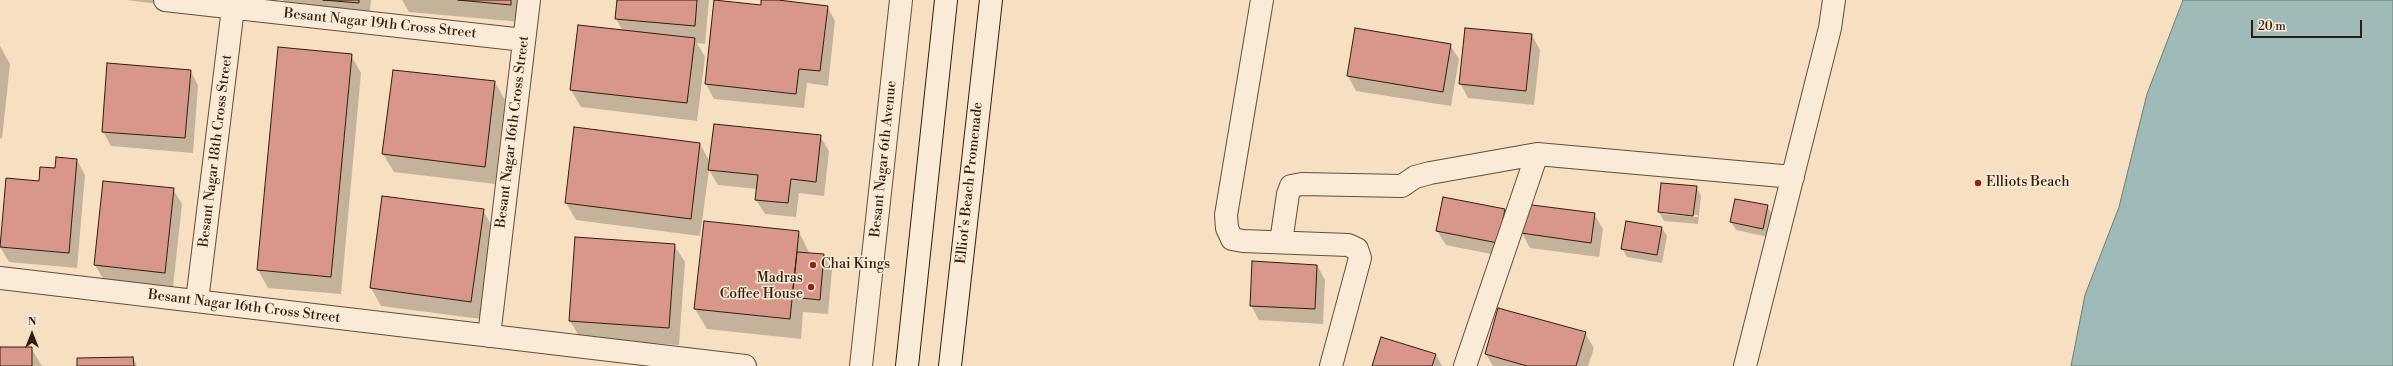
<!DOCTYPE html>
<html>
<head>
<meta charset="utf-8">
<style>
	body { margin:0 }
	#map { position:relative; width:2393px; height:366px; overflow:hidden; background:#f6e0c1; font-family:"Libre Bodoni",serif }
	canvas { display:block }
	.north { position:absolute; left:12px; top:314px; width:40px; height:40px; -webkit-text-stroke:3px #f9ebd7; paint-order:stroke; rotate:0deg; font-size:11px; font-weight:700; line-height:16px; text-align:center; color:#301e0c }
	.north::after { content:''; display:block; margin:auto; width:14px; height:18px; background:#301e0c; clip-path:polygon(50% 0,100% 100%,50% 72%,0 100%) }
	.scale { position:absolute; left:2251px; top:20px; width:111px; height:18px; box-sizing:border-box; border:2px solid #301e0c; border-top:0; padding-left:5px; font-size:12px; line-height:14px; white-space:nowrap; color:#301e0c; -webkit-text-stroke:3px #f9ebd7; paint-order:stroke }
</style>
</head>
<body>
<div id="map">
<canvas width="2393" height="366"></canvas>
<div class="north">N</div>
<div class="scale">20 m</div>
</div>
<script>
const ctx = document.querySelector('canvas').getContext('2d');
ctx.lineJoin = 'round';
function paint(path, color) {
  ctx.fillStyle = color;
  ctx.fill(path, 'evenodd');
}
function poly(rows) {
  const path = new Path2D();
  for (const r of rows) {
    path.moveTo(r[0], r[1]);
    for (let i = 2; i < r.length; i += 2) path.lineTo(r[i], r[i + 1]);
  }
  return path;
}
function stroke(path, color, width, dash) {
  ctx.strokeStyle = color;
  ctx.lineWidth = width;
  ctx.lineCap = dash ? 'butt' : 'round';
  ctx.setLineDash(dash || []);
  ctx.stroke(path);
}
function label(font, color, halo, rows, align = 'center') {
  ctx.font = font + ' "Libre Bodoni",serif';
  ctx.lineWidth = 3;
  ctx.setLineDash([]);
  ctx.textBaseline = 'middle';
  ctx.strokeStyle = halo;
  ctx.fillStyle = color;
  for (const [text, x, y, turn = 0] of rows) {
    ctx.save();
    ctx.translate(x, y);
    ctx.rotate((+turn || 0) * Math.PI / 180);
    ctx.textAlign = isNaN(turn) ? turn : align;
    if (halo) ctx.strokeText(text, 0, 0);
    ctx.fillText(text, 0, 0);
    ctx.restore();
  }
}
const water = poly([
	[2183,0,2393,0,2393,366,2071,366,2085,295,2119,207,2147,94,2183,0]
]);
const shadow = poly([
	[126,0,160,0,159,4],
	[283,0,371,0,369,20,291,14],
	[402,0,523,0,521,22,409,12],
	[618,0,709,0,705,44,697,43,705,57,697,121,581,107,571,90,623,31,616,19],
	[762,0,827,6,835,21,828,86,807,83,804,108,714,99,706,84,762,6],
	[1532,35,1540,50,1534,105,1468,98,1460,83],
	[1450,45,1459,59,1451,106,1356,91,1348,76],
	[0,46,10,64,2,139,0,138],
	[351,55,361,73,341,294,268,288,258,270],
	[190,70,198,85,193,153,111,146,103,131],
	[394,71,495,82,505,100,495,184,394,172,383,154],
	[820,136,829,151,824,196,799,193,796,217,765,214,756,200,758,189,718,185,709,170,700,236,576,220,566,203,700,144,710,162],
	[77,160,85,175,77,268,9,262,0,247,7,179,40,182,56,169],
	[1696,187,1701,196,1698,224,1664,221,1659,212],
	[1663,212,1698,215,1698,217,1663,214],
	[173,189,182,204,173,287,104,280,95,265],
	[383,197,483,210,493,228,481,319,381,306,371,288],
	[1767,206,1772,215,1768,237,1736,230,1731,222],
	[1504,210,1513,225,1506,257,1446,245,1437,231],
	[1594,214,1603,229,1599,257,1530,248,1522,233],
	[705,222,799,232,810,254,823,255,832,270,828,314,803,312,801,339,707,329,695,309],
	[1662,228,1667,236,1662,263,1627,257,1622,248],
	[674,245,685,262,679,345,581,339,570,321],
	[1317,265,1325,280,1323,324,1259,320,1251,305],
	[1585,333,1594,348,1588,366,1493,366,1486,354],
	[0,348,31,348,42,366,0,366],
	[1436,355,1442,366,1373,366],
	[133,358,137,366,78,366]
]);
const building = poly([
	[323,0,359,0,359,3,323,0],
	[458,0,511,0,511,5,458,0],
	[617,0,697,0,695,26,615,19,617,0],
	[714,0,761,5,761,0,778,0,828,6,820,71,799,69,796,94,705,84,714,0],
	[578,25,695,38,687,103,570,90,578,25],
	[1355,28,1451,44,1443,92,1347,76,1355,28],
	[1465,28,1532,34,1526,91,1459,84,1465,28],
	[278,47,352,54,331,277,257,270,278,47],
	[107,63,191,70,185,138,102,132,107,63],
	[393,70,495,81,485,167,382,154,393,70],
	[714,124,821,135,816,182,791,179,788,203,755,200,758,175,708,170,714,124],
	[574,127,700,143,691,219,565,203,574,127],
	[56,157,77,159,69,253,0,247,6,178,39,181,40,167,55,168,56,157],
	[103,181,174,188,165,273,94,265,103,181],
	[1661,183,1697,186,1693,216,1658,212,1661,183],
	[382,196,484,209,471,302,370,288,382,196],
	[1443,197,1505,209,1498,243,1436,231,1443,197],
	[1735,199,1768,205,1763,229,1730,222,1735,199],
	[1524,204,1595,213,1591,243,1521,233,1524,204],
	[704,221,799,231,790,319,694,309,704,221],
	[1626,221,1662,227,1657,255,1621,249,1626,221],
	[575,237,675,244,669,328,569,321,575,237],
	[797,252,824,254,820,300,792,297,797,252],
	[1252,261,1317,265,1315,309,1250,306,1252,261],
	[1498,308,1586,332,1576,366,1527,366,1485,354,1498,308],
	[1381,337,1436,354,1432,366,1372,366,1381,337],
	[0,347,32,347,32,366,0,366,0,347],
	[133,357,134,366,77,366,77,358,133,357]
]);
const street = poly([
	[165,0,524,40],
	[1262,0,1226,215,1227,228,1232,239,1243,241,1348,245,1357,249,1360,258,1331,366],
	[1281,242,1288,194,1291,186,1302,184,1402,186,1415,177,1430,173,1537,154],
	[0,278,745,366],
	[197,301,234,0],
	[489,336,529,0],
	[861,366,901,0],
	[1465,366,1537,154,1793,177],
	[1745,366,1830,28,1834,0]
]);
const secondary = poly([
	[907,366,946,0],
	[950,366,991,0]
]);
const markers = [
	[1978,183,4,"#8f2418"],
	[813,265,4,"#8f2418"],
	[811,287,4,"#8f2418"]
];
const streetNames = [
	["Besant Nagar 19th Cross Street",380,24,6],
	["Besant Nagar 16th Cross Street",513,132,-83],
	["Besant Nagar 18th Cross Street",216,151,-83],
	["Besant Nagar 6th Avenue",884,159,-84],
	["Elliot's Beach Promenade",970,183,-84],
	["Besant Nagar 16th Cross Street",244,307,7]
];
const poiNames = [
	["Elliots Beach",1986,183],
	["Chai Kings",821,265],
	["Madras",803,279,"right"],
	["Coffee House",803,295,"right"]
];
paint(water, '#9ebbb9');
stroke(water, '#727c74', 1);
paint(shadow, '#0003');
paint(building, '#d9978b');
stroke(building, '#301e0c', 1);
stroke(street, '#624e39', 24);
stroke(secondary, '#301e0c', 24);
stroke(street, '#f9ebd7', 22);
stroke(secondary, '#f9ebd7', 22);
for (const [x, y, r, color] of markers) {
  const dot = new Path2D();
  dot.arc(x, y, r, 0, 2 * Math.PI);
  ctx.fillStyle = color;
  ctx.fill(dot);
  stroke(dot, '#f9ebd7', 1.5);
}
label('14px', '#301e0c', '#f9ebd7', streetNames);
label('14px', '#301e0c', '#f9ebd7', poiNames, 'left');
</script>
</body>
</html>
